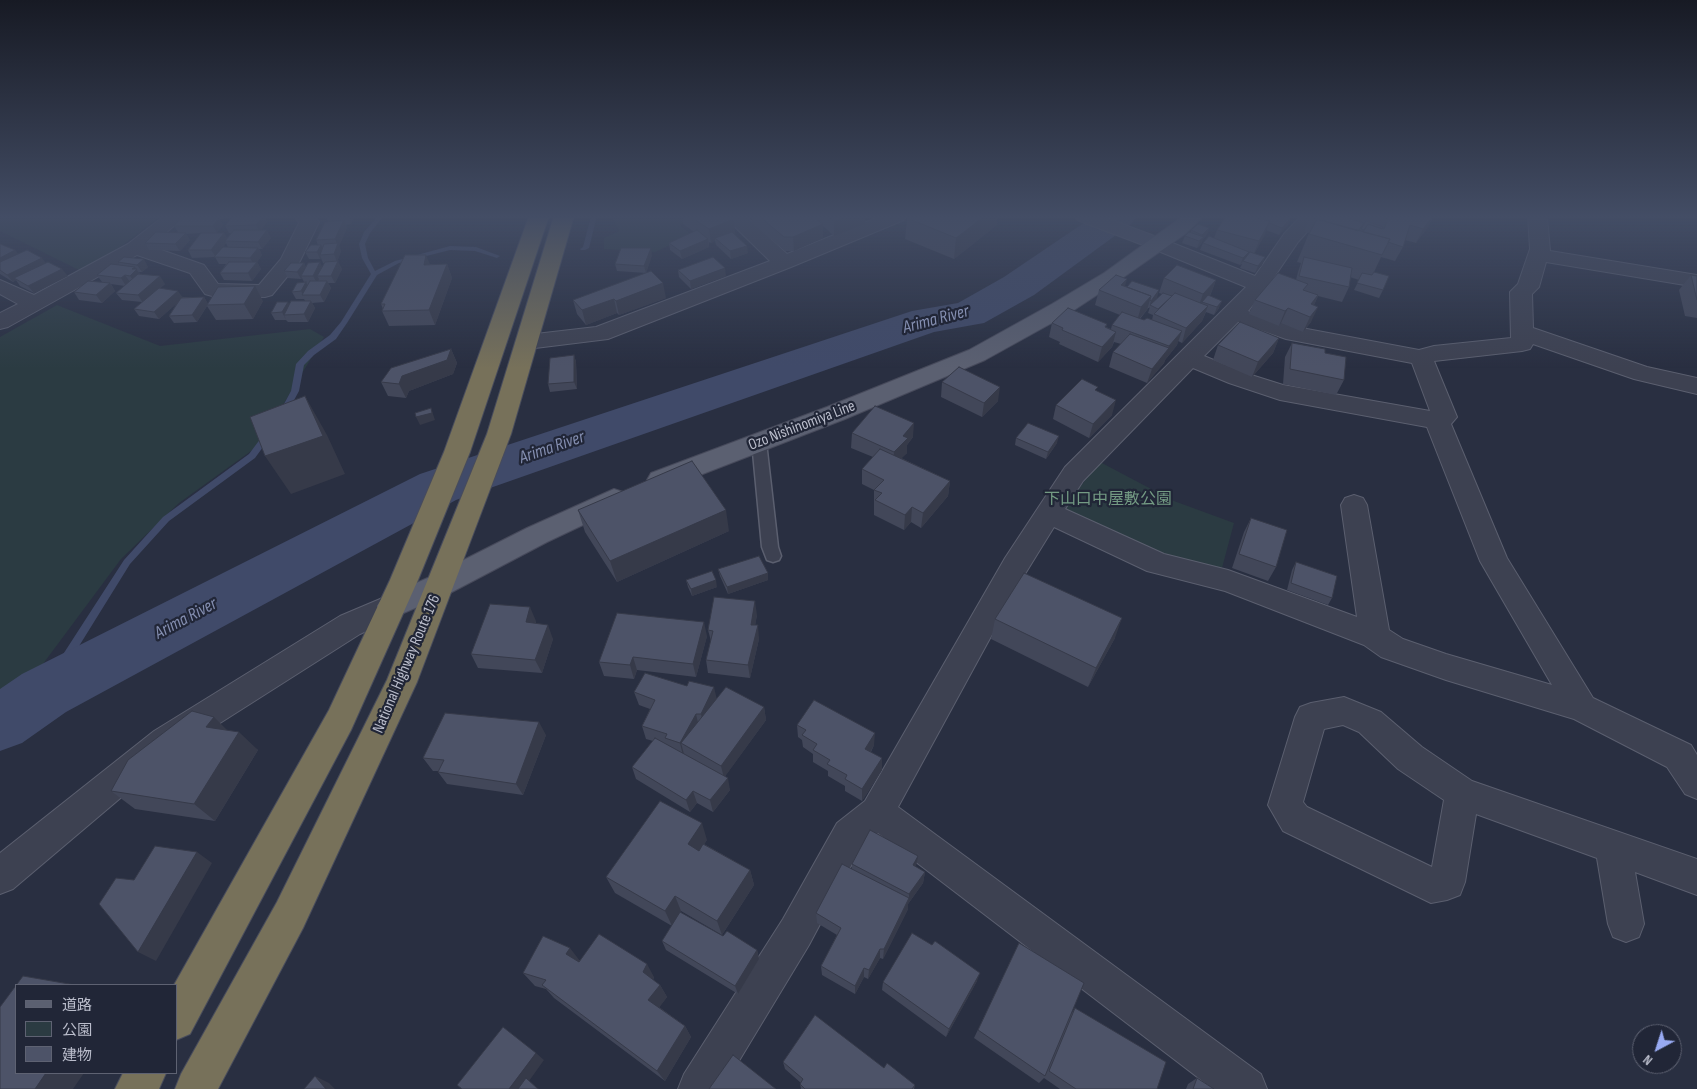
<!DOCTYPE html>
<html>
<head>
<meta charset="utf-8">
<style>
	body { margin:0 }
	#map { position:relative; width:1697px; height:1089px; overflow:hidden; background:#292f41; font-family:"Sofia Sans Condensed","Noto Sans JP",sans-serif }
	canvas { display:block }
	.legend { position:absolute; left:15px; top:984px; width:162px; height:90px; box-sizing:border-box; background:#212637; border:1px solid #5e6272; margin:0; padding:6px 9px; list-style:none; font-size:15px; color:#babdcb }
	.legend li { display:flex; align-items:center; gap:10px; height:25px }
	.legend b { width:25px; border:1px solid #5e6272 }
	.north { position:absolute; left:1632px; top:1024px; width:50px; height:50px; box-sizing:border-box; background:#212637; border:1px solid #5e6272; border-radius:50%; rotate:220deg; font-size:14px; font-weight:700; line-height:20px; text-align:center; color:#babdcb }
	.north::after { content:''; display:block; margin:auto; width:18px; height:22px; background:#98aaf2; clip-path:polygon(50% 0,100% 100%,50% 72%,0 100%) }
</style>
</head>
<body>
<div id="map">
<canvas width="1697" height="1089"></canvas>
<ul class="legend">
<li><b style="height:6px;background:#5b6071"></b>道路</li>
<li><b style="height:14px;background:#2b3b42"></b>公園</li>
<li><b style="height:14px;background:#4d5368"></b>建物</li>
</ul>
<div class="north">N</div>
</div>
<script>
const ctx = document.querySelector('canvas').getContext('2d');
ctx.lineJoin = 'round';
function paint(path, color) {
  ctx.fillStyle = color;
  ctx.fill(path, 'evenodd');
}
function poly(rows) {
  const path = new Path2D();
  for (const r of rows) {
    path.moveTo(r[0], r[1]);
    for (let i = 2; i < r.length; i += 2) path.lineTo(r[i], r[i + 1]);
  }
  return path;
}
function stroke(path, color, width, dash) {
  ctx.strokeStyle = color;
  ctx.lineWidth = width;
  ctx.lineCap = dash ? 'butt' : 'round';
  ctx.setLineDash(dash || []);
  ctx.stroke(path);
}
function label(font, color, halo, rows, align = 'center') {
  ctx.font = font + ' "Sofia Sans Condensed","Noto Sans JP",sans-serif';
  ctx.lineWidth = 4.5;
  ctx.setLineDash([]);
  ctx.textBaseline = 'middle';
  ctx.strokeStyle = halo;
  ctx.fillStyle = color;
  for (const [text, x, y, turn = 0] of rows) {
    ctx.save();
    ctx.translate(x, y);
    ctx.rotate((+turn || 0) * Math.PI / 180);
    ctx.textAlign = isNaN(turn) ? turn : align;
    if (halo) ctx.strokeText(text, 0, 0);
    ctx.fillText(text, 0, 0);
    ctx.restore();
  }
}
const green = poly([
	[0,216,161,216,111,254,81,271,0,231],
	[611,216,701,216,680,225,692,235,655,252,604,249,604,238,619,231],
	[57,305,160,346,310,329,324,337,258,446,179,503,121,559,34,676,0,701,0,337],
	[1100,462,1174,501,1234,523,1222,568,1158,555,1063,508]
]);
const stream = poly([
	[378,216,384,216,370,233,365,244,368,258,375,271,395,261,450,246,476,247,500,256,497,258,475,251,450,250,399,263,377,275,347,323,336,339,314,355,304,365,299,391,286,415,280,415,279,413,291,391,296,364,308,351,330,335,341,322,371,274,362,258,359,244,364,232,378,216],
	[591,216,597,216,589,248,585,250,581,250,580,249,583,247,591,216],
	[267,433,271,436,255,458,169,521,130,564,48,696,44,697,40,696,39,693,40,690,124,560,163,517,249,454,264,434,267,433]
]);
const river = poly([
	[1094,216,1137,216,1131,224,1034,295,984,323,934,332,456,500,66,712,22,743,0,751,0,689,22,674,420,474,912,311,958,303,1004,277,1094,216]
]);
const lane = poly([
	[759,437,764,438,766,442,778,547,781,556,779,560,773,562,767,560,762,547,752,442,754,438,759,437]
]);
const street = poly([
	[164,216,186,216,150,246,204,265,218,284,259,285,281,259,299,223,294,216,314,216,319,222,300,261,272,295,265,297,212,296,205,294,190,273,137,255,8,327,0,329,0,313,18,304,0,294,0,280,34,295,128,244,164,216],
	[730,216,748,216,749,219,787,254,881,216,907,216,904,220,791,267,608,339,527,349,519,347,516,342,519,337,527,335,596,327,770,261,733,225,730,216],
	[1301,216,1321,216,1298,242,1266,289,1248,311,1291,326,1419,350,1434,346,1511,338,1510,292,1518,284,1530,249,1528,216,1547,216,1550,251,1697,275,1697,287,1546,262,1539,287,1532,294,1533,328,1647,367,1697,378,1697,394,1634,379,1533,344,1530,349,1522,351,1434,361,1457,417,1451,424,1507,558,1593,698,1691,745,1697,755,1697,799,1685,794,1667,767,1574,719,1446,680,1381,657,1364,645,1225,591,1147,571,1054,527,1025,574,898,807,1261,1074,1267,1089,1213,1089,878,833,861,847,809,945,722,1089,678,1089,684,1074,783,919,837,823,865,801,1005,558,1065,467,1246,287,1151,248,1148,244,1151,240,1158,238,1165,240,1255,276,1284,234,1301,216],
	[1238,322,1286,339,1412,363,1430,411,1283,385,1245,373,1204,356,1238,322],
	[1193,368,1229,383,1280,400,1427,427,1480,561,1552,685,1446,654,1403,639,1389,630,1367,505,1363,498,1354,495,1345,498,1341,505,1357,617,1228,570,1164,554,1065,509,1083,481,1193,368],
	[392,594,402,598,407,606,402,614,360,634,176,751,13,889,0,894,0,853,154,731,340,616,392,594],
	[1344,697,1381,712,1422,747,1472,781,1697,859,1697,895,1635,872,1644,924,1639,937,1626,942,1613,937,1608,924,1597,858,1476,814,1465,882,1460,895,1447,900,1431,903,1283,831,1268,805,1295,717,1300,707,1311,703,1344,697],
	[1343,725,1359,732,1398,769,1444,800,1432,867,1307,807,1303,802,1324,729,1343,725]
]);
const secondary = poly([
	[1074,216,1101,216,1165,240,1168,244,1165,248,1158,250,1151,248,1077,220,1074,216]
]);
const primary = poly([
	[1183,216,1204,216,1185,234,1118,281,1068,314,985,360,845,419,669,487,660,489,651,487,647,480,651,473,827,407,969,350,1052,304,1104,273,1183,216],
	[614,489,623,492,627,499,623,506,547,542,450,593,392,618,382,614,377,606,382,598,430,577,527,528,614,489]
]);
const highway = poly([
	[529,216,549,216,470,452,418,580,351,730,190,1034,176,1040,176,985,174,985,329,710,390,580,444,452,529,216],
	[554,216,574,216,511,434,417,682,303,928,218,1089,175,1089,181,1074,277,902,387,680,487,434,554,216],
	[123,1073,166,1073,159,1089,115,1089,123,1073]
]);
const wall = poly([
	[188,216,226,216,223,219,220,219,223,225,217,233,224,233,227,238,231,233,229,233,225,226,233,216,267,216,265,218,267,222,261,230,271,238,262,249,259,249,262,255,257,262,261,269,252,281,224,280,220,273,226,264,219,264,215,257,192,258,188,250,201,233,186,234,190,240,180,251,149,250,145,243,178,232,174,226,190,218],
	[226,243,228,247,223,247],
	[325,216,355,216,351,224,346,225,347,228,339,246,341,251,337,262,342,269,335,283,328,283,331,288,324,302,312,303,315,308,308,322,288,322,286,320,275,320,271,313,289,304,305,301,304,299,296,299,292,292,304,282,302,278,301,279,288,278,284,271,304,263,306,267,322,267,324,263,323,263,321,258,320,259,309,259,305,252,318,245,316,240,328,221],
	[682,216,730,216,734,219,735,233,734,233,748,253,731,259,716,245,715,241,711,243,709,242,709,247,682,259,670,250,669,243,694,232,683,224],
	[751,216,865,216,865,224,834,236,823,226,823,238,794,251,785,251,752,223],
	[1226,216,1284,216,1291,218,1288,225,1279,235,1266,230,1264,236,1254,254,1265,257,1262,265,1255,273,1240,268,1242,264,1240,265,1200,250,1203,243,1214,238,1217,230],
	[1311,216,1434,216,1428,227,1416,243,1405,240,1403,247,1395,261,1381,257,1374,272,1383,290,1379,298,1354,290,1359,280,1350,277,1349,287,1342,302,1318,296,1314,305,1311,322,1303,332,1281,323,1279,326,1249,314,1255,300,1296,280,1298,272,1301,263,1297,262,1309,233,1304,232],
	[907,218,997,225,954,259,905,239],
	[1209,228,1206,236,1203,239,1201,244,1197,248,1182,243,1185,236,1191,232,1191,230],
	[0,244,15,250,18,254,46,263,68,276,34,293,20,286,16,280,13,282,0,274],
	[652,255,646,273,617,271,615,264],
	[118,262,148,267,142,272,139,272,140,274,165,284,160,288,183,297,204,297,208,304,263,301,253,319,216,320,207,306,197,322,174,323,169,316,177,303,159,319,139,316,134,309,142,302,122,300,116,293,125,286,111,284,115,291,102,303,79,300,74,292,102,282,97,275,120,265],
	[430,264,447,264,452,278,435,325,389,326,382,311,383,309,381,304],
	[678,270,726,276,691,289,679,277],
	[1691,275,1697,276,1697,318,1685,316,1679,290],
	[1164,278,1216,280,1210,296,1219,308,1214,315,1206,312,1202,321,1182,343,1178,341,1177,345,1165,360,1164,363,1147,383,1109,367,1113,352,1121,344,1114,342,1112,347,1098,362,1059,344,1060,342,1049,337,1052,323,1107,324,1106,327,1111,329,1112,325,1120,315,1095,305,1099,290,1125,286,1157,298,1153,303,1162,294,1159,293],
	[1150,307,1148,313,1153,315,1152,320,1144,320,1140,319,1147,310,1148,308,1149,308],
	[666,298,619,315,617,313,586,325,577,314,573,300],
	[1279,338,1273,353,1252,377,1213,360,1218,345],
	[1292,343,1325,353,1344,380,1336,395,1283,384,1285,357],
	[451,349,457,363,453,374,409,391,406,398,388,396,381,382],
	[574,355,576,362,577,389,550,392,548,384],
	[942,382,998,401,982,417,941,397],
	[1097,391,1112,415,1089,438,1053,419,1056,405],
	[852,433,913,437,907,445,907,453,901,458,950,481,948,496,921,528,911,522,904,530,874,515,874,490,862,484,862,469,873,457,851,448],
	[1016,438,1057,443,1046,459,1015,445],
	[578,510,729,531,617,582,585,532],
	[1251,518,1276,567,1268,581,1232,568,1244,532],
	[1296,562,1332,598,1328,605,1287,590,1292,570],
	[718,569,768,573,768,580,728,594,720,576],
	[686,580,717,587,692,596,688,587],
	[757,615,755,625,759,639,750,678,708,673,706,660,711,641,708,630],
	[995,619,1115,638,1088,687,991,639],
	[536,621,536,624,553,639,542,673,478,668,471,654],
	[707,636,696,677,637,670,634,679,604,676,599,662],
	[634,692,717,698,764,707,766,720,725,776,730,790,713,812,697,803,690,812,636,779,632,767,653,741,646,739,642,726,650,709,639,705],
	[797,725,874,745,871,752,882,770,862,801,845,791,845,786,828,776,828,771,813,762,813,754,803,747,802,740,798,737],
	[227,730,258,750,215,821,135,809,111,791],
	[546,735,523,795,447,784,438,772,438,771,433,771,423,758],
	[707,840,704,844,750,870,754,885,722,935,681,911,672,925,723,936,757,950,759,959,738,994,666,950,662,941,672,926,615,893,606,877],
	[852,864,916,867,925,872,923,883,908,904,908,909,883,959,880,958,868,979,864,977,855,994,822,975,821,966,837,935,817,923,816,913,852,869],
	[1019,943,1071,1014,1075,1008,1157,1089,1060,1089,1044,1078,1039,1083,974,1038],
	[580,960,654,977,653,980,660,985,667,997,659,1007,685,1026,691,1037,665,1081,554,998,546,989,535,986,523,973],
	[977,981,946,1037,882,990,883,982],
	[783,1062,915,1085,914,1089,801,1089,800,1084,801,1083,785,1069],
	[1197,1078,1214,1089,1186,1089,1188,1084]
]);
const shadedWall = poly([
	[221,216,226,216,223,219],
	[263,216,267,216,265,218,267,222,260,233,256,225],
	[348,216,355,216,351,224,348,217],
	[849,216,865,216,865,224,834,236,834,221],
	[985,216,998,216,997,225,954,259,956,238],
	[1433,216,1428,227,1416,243,1423,229],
	[219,218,223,225,217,233,213,226],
	[1291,218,1288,225,1279,235,1282,228],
	[734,219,735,233,717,240,715,238,715,241,711,243,709,229],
	[344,220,347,228,339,246,341,251,337,262,334,254,337,244,335,239],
	[1270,221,1264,236,1253,256,1259,241],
	[823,224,823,238,794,251,793,237],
	[1209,228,1206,236,1203,239,1201,244,1197,248,1202,235],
	[267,230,271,238,262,249,258,242],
	[186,233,190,240,180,251,175,244],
	[224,233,228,240,225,241,226,243,216,257,211,250],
	[708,239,709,247,682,259,680,251],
	[321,245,325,252,320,255,321,258,320,259,317,252],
	[747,246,748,253,731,259,730,251],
	[258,248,262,255,257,262,261,269,252,281,248,273,254,265,250,258],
	[651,248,652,255,646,273,644,266],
	[15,250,20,257,0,268,0,258],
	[1249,252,1247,259,1243,261,1240,265,1243,258],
	[426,255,432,269,424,265],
	[1265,257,1262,265,1255,273,1258,266],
	[42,258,48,266,14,278,16,280,13,282,7,275],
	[144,259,148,267,142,272,137,265],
	[338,261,342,269,335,283,331,276],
	[320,262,324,270,317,276,319,279,317,283,313,276],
	[304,263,307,271,301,276,302,278,301,279,297,272],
	[447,264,452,278,435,325,429,310],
	[135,267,142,277,135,283,130,276,132,269],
	[725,268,726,276,691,289,690,281],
	[62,269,68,276,34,293,28,286],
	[125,275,130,282,126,286,121,278],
	[160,276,165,284,143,303,138,295],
	[1127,279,1123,293,1121,285],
	[1216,280,1210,295,1203,303,1202,302,1198,308,1203,294],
	[327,281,331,288,324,302,320,295],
	[306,282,310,290,303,295,301,291],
	[110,283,115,291,102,303,96,295],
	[663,283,666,298,619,315,616,301],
	[255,286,263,301,253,319,244,304],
	[1159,290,1157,298,1151,306,1150,305,1149,308,1151,301],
	[178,291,183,298,159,319,154,312],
	[1318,295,1312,310,1311,304],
	[1151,296,1147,310,1137,321,1141,307],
	[204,297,208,304,197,322,192,315],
	[614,299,617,313,586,325,582,310],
	[311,301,315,308,308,322,304,314],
	[1222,301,1219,308,1214,315,1217,307],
	[288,302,292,309,284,315,286,320,282,312],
	[1208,306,1202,321,1182,343,1186,328],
	[1318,307,1311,322,1303,332,1310,317],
	[1288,308,1281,323,1279,326,1285,311],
	[1182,331,1177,345,1165,360,1164,363,1147,383,1152,369,1168,349,1169,346],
	[1116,332,1112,347,1098,362,1102,347],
	[1279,338,1273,353,1252,377,1258,362],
	[451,349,457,363,453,374,409,391,406,398,399,384,402,376],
	[574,355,576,362,577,389,574,382],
	[1000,387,998,401,982,417,984,403],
	[305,396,327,435,345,474,291,494,265,456],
	[1116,400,1112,415,1089,438,1093,424],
	[431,408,435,420,420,425,416,417],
	[914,423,913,437,907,445,907,453,893,467,894,452,903,436],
	[1059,436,1057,443,1046,459,1048,452],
	[950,481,948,496,921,528,923,513],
	[912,507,911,522,904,530,905,515],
	[726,510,729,531,617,582,610,561],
	[768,573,768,580,728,594,727,587],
	[716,580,717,587,692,596,691,589],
	[755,601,757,615,753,638,751,625],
	[530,607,536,621,533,636,526,622],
	[1122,618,1115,638,1088,687,1096,668],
	[704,622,707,636,696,677,693,664],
	[548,625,553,639,542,673,535,660],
	[758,625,759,639,750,678,748,665],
	[633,657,637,670,634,679,630,665],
	[714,687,717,700,704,727,701,714],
	[764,707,766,720,724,778,721,766],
	[696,714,699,727,681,743,684,754,683,756,680,743],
	[214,717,233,736,206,727],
	[539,722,546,735,523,795,516,784],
	[239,732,258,750,215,821,194,804],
	[875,733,874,745,865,762,865,749],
	[882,758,882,770,862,801,862,789],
	[728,778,730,790,713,812,710,800],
	[693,791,697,803,690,812,686,800],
	[702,823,707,840,693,861,688,844],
	[197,852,212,863,156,961,138,952],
	[918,856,916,867,913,865],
	[750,870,754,885,722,935,717,921],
	[925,872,923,883,908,904,908,909,883,959,884,949,909,899,909,894],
	[675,896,681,911,672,926,665,911],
	[570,948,580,961,576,967,566,954],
	[880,949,880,958,868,979,869,970],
	[757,950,759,959,738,994,735,986],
	[647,964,654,977,650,985,643,972],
	[864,968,864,977,855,994,855,986],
	[980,973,977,981,946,1037,949,1029],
	[660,985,667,997,656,1012,648,1000],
	[685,1026,691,1037,665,1081,657,1071],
	[536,1053,544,1060,529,1081,539,1089,509,1089],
	[46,1073,84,1073,73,1089,35,1089],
	[315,1076,329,1083,335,1089,326,1089]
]);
const building = poly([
	[233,216,263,216,256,225,225,226,233,216],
	[333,216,348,216,348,217,332,218,333,216],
	[689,216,730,216,734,219,709,229,689,216],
	[759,216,812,216,823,224,793,237,784,237,759,216],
	[827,216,849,216,834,221,827,216],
	[910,216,985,216,956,238,907,218,910,216],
	[1226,216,1249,216,1270,221,1259,241,1217,230,1226,216],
	[1260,216,1284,216,1291,218,1282,228,1269,223,1270,221,1258,218,1260,216],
	[1311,216,1341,216,1364,223,1358,231,1310,217,1311,216],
	[1378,216,1433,216,1423,229,1410,225,1403,247,1388,242,1390,239,1363,232,1368,224,1384,229,1388,219,1378,216],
	[181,218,219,218,213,226,174,226,181,218],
	[1317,219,1390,239,1382,255,1309,234,1317,219],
	[344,220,335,239,316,240,325,222,344,220],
	[1366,221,1383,227,1382,229,1368,224,1364,230,1361,229,1366,221],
	[1198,224,1209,228,1202,235,1191,230,1198,224],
	[234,230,267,230,258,242,225,241,234,230],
	[697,230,708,239,680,251,669,243,697,230],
	[156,232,186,233,175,244,145,243,156,232],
	[732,232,747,246,730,251,715,238,732,232],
	[1189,232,1204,237,1199,241,1185,236,1189,232],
	[201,233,224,233,211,250,188,250,201,233],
	[1209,236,1249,252,1243,258,1203,243,1209,236],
	[338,243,334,254,320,255,324,244,338,243],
	[0,244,15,250,0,258,0,244],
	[311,245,321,245,317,252,305,252,311,245],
	[223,247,258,248,250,258,214,257,223,247],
	[621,248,651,248,644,266,615,264,621,248],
	[27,250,42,258,7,275,0,270,0,262,27,250],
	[1250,252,1265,257,1258,266,1243,261,1250,252],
	[405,255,426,255,424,265,447,264,429,310,382,311,385,304,381,304,405,255],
	[124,257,144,259,137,265,118,262,124,257],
	[713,257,725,268,690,281,678,270,713,257],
	[1304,257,1352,268,1349,287,1299,276,1304,257],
	[338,261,331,276,317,276,325,262,338,261],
	[48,262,62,269,28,286,14,278,48,262],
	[229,262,257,262,248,273,220,273,229,262],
	[320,262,313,276,301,276,308,263,320,262],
	[291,263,304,263,297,272,284,271,291,263],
	[111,264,135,267,132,269,137,269,130,276,125,275,121,278,97,275,111,264],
	[1177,265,1216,280,1203,294,1164,278,1177,265],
	[651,271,663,283,616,301,614,299,582,310,573,300,651,271],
	[1374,272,1389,276,1383,290,1357,283,1362,273,1372,275,1374,272],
	[1278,273,1308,284,1303,290,1318,295,1311,304,1318,307,1310,317,1288,308,1285,311,1255,300,1278,273],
	[138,274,160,276,138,295,116,293,138,274],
	[1116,275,1127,279,1121,285,1151,296,1141,307,1099,290,1116,275],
	[1691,275,1697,276,1697,300,1691,275],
	[88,281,110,283,96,295,74,292,88,281],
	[310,281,327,281,320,295,302,295,310,281],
	[1132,281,1159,290,1151,301,1150,300,1151,296,1127,287,1132,281],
	[306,282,301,291,292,292,297,283,306,282],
	[255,286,244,304,207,305,218,287,255,286],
	[159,288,178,291,154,312,134,309,159,288],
	[1163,293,1172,296,1158,309,1150,305,1163,293],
	[1175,293,1208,306,1186,328,1154,314,1175,293],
	[1208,295,1222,301,1217,307,1202,302,1208,295],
	[204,297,192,315,169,316,181,298,204,297],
	[291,301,311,301,304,314,284,315,291,301],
	[277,302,288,302,282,312,271,313,277,302],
	[1068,308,1107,324,1105,327,1116,332,1102,347,1062,330,1063,328,1052,323,1068,308],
	[1122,312,1144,320,1147,318,1182,331,1169,346,1112,325,1122,312],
	[1240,322,1279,338,1258,362,1218,345,1240,322],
	[1130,334,1169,348,1152,369,1113,352,1130,334],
	[1292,343,1325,349,1325,353,1346,357,1344,380,1290,369,1292,343],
	[451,349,447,360,402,376,399,384,381,382,391,368,451,349],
	[574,355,574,382,548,384,550,358,574,355],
	[959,367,1000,387,984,403,942,382,959,367],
	[1082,379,1098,387,1095,390,1116,400,1093,424,1056,405,1082,379],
	[305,396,323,436,265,456,250,417,305,396],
	[875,406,914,423,903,436,908,438,894,452,852,433,875,406],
	[431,408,432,413,416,417,415,413,431,408],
	[1028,423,1059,436,1048,452,1016,438,1028,423],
	[880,449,950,481,923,513,912,507,905,515,875,500,882,493,874,490,884,480,862,469,880,449],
	[692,461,726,510,610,561,578,510,692,461],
	[1251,518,1287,530,1276,567,1239,554,1251,518],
	[759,556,768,573,727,587,718,569,759,556],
	[1296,562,1337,576,1332,598,1291,583,1296,562],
	[712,571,716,580,691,589,686,580,712,571],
	[1024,573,1122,618,1096,668,995,619,1024,573],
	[714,597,755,601,751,625,758,625,748,665,706,660,713,631,708,630,714,597],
	[490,604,530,607,526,622,548,625,535,660,471,654,490,604],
	[617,613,704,622,693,664,633,657,630,665,599,662,617,613],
	[645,673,687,686,689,681,714,687,701,714,696,714,680,743,665,738,667,734,642,726,655,700,634,692,645,673],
	[726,687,764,707,721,766,681,743,726,687],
	[814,700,875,733,865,749,882,758,862,789,845,779,847,775,827,764,830,760,813,750,817,744,802,735,806,730,797,725,814,700],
	[192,711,214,717,206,727,239,732,194,804,111,791,128,760,192,711],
	[445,713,539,722,516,784,438,772,444,760,423,758,445,713],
	[655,738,728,778,710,800,693,791,686,800,632,767,655,738],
	[660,801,702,823,688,844,699,851,703,844,750,870,717,921,675,896,665,911,606,877,660,801],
	[870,830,918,856,913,865,925,872,909,894,852,864,870,830],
	[155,846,197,852,138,952,99,904,116,878,134,880,155,846],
	[842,864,909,898,884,949,880,949,869,970,864,968,855,986,821,966,841,928,816,913,842,864],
	[680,912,723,936,727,931,757,950,735,986,662,941,680,912],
	[912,933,932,945,935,941,980,973,949,1029,883,982,912,933],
	[599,934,647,964,643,972,660,985,648,1000,685,1026,657,1071,542,985,546,980,523,973,543,936,570,948,566,954,579,962,599,934],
	[1019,943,1084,983,1045,1076,978,1030,1019,943],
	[23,976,75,985,16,985,16,1073,46,1073,35,1089,0,1089,0,1007,23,976],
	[1075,1008,1166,1062,1157,1089,1076,1089,1049,1071,1075,1008],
	[815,1015,884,1068,887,1063,915,1085,912,1089,805,1089,800,1084,803,1079,783,1062,815,1015],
	[503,1027,536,1053,509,1089,462,1089,457,1085,503,1027],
	[733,1055,776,1089,709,1089,733,1055],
	[315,1076,326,1089,304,1089,315,1076],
	[526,1078,538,1089,518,1089,526,1078],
	[1197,1078,1214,1089,1193,1089,1197,1078]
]);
const streetNames = [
	["Ozo Nishinomiya Line",802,426,-21],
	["National Highway Route 176",407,664,-67]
];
const parkNames = [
	["下山口中屋敷公園",1108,500]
];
const waterNames = [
	["Arima River",936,320,-15],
	["Arima River",552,448,-19],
	["Arima River",186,619,-28]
];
paint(green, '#2b3b42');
paint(stream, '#404a69');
paint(river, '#404a69');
stroke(lane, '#5b5f6f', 3);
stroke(street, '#5b5f6f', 2);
stroke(secondary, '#5b5f6f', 2);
stroke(primary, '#474a5b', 2);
stroke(highway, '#484c5c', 2);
paint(lane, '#3d4151');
paint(street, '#3d4151');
paint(secondary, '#4b5064');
paint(primary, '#5b6071');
paint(highway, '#77715a');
paint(wall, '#424759');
paint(shadedWall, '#363a49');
paint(building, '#4d5368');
stroke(building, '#363a49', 1);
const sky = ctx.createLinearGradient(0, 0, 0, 368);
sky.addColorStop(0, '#171a24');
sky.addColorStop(0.59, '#434d65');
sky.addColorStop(1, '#434d6500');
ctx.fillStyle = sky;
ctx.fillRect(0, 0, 1697, 368);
label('16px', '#babdcb', '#212637', streetNames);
label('16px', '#739a83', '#212637', parkNames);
label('italic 18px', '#848eb0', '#212637', waterNames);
</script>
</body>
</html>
